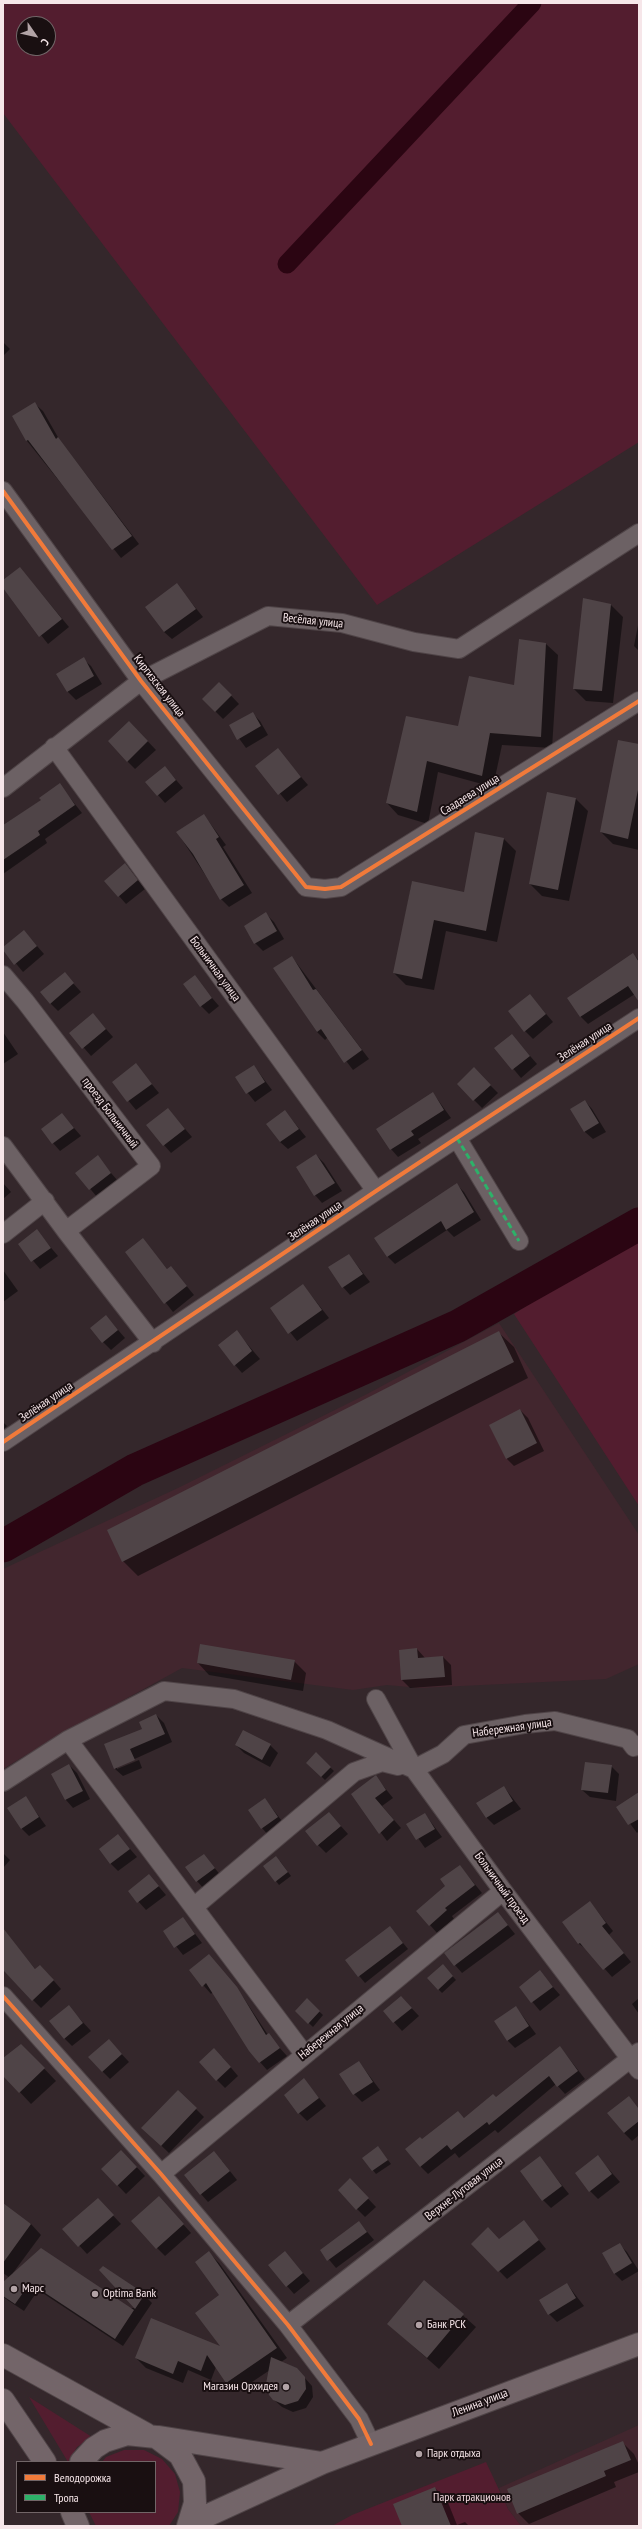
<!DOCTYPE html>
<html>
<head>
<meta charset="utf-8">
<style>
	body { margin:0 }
	#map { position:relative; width:642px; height:2529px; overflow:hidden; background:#34272b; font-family:"PT Sans Narrow",sans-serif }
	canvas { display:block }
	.frame { position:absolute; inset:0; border:4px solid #f6e6e9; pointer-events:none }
	.legend { position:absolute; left:16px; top:2461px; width:140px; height:52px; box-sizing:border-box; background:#190f11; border:1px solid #716567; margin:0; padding:5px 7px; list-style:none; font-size:12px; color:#f6e6e9 }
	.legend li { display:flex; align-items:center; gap:8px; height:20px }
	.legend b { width:20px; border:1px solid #716567 }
	.north { position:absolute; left:16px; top:16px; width:40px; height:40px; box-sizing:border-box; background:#190f11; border:1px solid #716567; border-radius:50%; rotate:124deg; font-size:11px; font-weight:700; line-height:16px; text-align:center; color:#f6e6e9 }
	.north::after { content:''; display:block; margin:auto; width:14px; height:18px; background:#b2a3a6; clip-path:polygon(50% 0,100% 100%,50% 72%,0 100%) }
</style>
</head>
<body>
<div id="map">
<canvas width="642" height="2529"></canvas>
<div class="frame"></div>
<ul class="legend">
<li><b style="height:5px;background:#f17a3a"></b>Велодорожка</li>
<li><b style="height:5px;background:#2db169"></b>Тропа</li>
</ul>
<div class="north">С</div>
</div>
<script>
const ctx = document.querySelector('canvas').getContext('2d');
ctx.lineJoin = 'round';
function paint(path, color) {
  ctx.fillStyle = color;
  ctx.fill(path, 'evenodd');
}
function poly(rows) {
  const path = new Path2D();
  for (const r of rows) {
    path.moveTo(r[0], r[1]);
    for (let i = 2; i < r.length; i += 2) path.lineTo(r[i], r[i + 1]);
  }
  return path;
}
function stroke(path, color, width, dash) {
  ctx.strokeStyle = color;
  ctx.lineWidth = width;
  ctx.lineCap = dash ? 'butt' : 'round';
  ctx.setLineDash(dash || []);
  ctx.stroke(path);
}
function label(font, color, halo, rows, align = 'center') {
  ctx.font = font + ' "PT Sans Narrow",sans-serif';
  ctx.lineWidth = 4;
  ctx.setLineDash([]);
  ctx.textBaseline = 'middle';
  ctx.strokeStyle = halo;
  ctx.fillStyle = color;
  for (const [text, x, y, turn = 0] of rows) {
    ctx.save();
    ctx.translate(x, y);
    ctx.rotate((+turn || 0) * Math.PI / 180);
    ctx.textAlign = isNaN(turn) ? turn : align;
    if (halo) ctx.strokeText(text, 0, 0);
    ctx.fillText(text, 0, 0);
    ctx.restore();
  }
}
const built = poly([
	[499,1323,639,1535,639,1664,606,1679,420,1688,387,1685,353,1690,182,1668,58,1736,3,1769,3,1569,178,1488,367,1394],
	[639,2425,639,2526,521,2526,508,2509,499,2488]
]);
const green = poly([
	[3,3,639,3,639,442,377,605,3,113],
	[24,24,48,24,48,48,24,48],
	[639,1232,639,1506,514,1314],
	[29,2397,92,2437,77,2447,68,2462],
	[124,2450,144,2450,162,2459,175,2474,180,2492,178,2512,169,2526,96,2526,89,2512,155,2512,155,2462,102,2462,106,2457],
	[486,2462,508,2509,521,2526,332,2526,352,2515]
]);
const shadow = poly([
	[3,342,10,349,3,356],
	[35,404,43,411,59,439,139,544,121,558,27,441,13,416],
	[20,568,69,627,48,644,3,587,3,581],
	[177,585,203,617,172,639,164,632],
	[584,600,611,605,623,617,613,703,586,701,574,689],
	[639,620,639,651,634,646],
	[546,644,558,655,552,748,502,745,493,787,438,772,428,824,398,815,387,803,459,727,515,687],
	[83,659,91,666,102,684,76,700,68,692,57,674],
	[219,683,239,704,223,719,203,699],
	[252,713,260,721,268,735,246,748,230,726],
	[137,730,156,750,135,769,127,761],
	[639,745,639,850,613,844,601,832],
	[278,750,308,785,287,802,257,766],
	[165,767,183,788,165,803,158,795],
	[59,784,82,813,45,839,47,843,3,874,3,825,42,800],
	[548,793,576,799,588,811,569,901,542,896,530,884],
	[204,815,226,845,223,847,252,893,229,907,221,899,177,832],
	[504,839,516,851,497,942,446,931,434,990,406,985,394,973,412,882,464,893],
	[125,864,145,889,126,904,119,896],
	[266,914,274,922,284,939,263,951,255,943],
	[24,931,44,954,23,972,3,948],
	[632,954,639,960,639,997,635,994,588,1024,580,1016],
	[292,957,369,1059,353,1070,328,1037,325,1040,317,1032,274,968],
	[64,973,81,992,58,1011,50,1003],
	[194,977,219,1006,209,1014,201,1006],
	[530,995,553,1022,533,1039,525,1031],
	[93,1014,113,1037,91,1056,71,1033],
	[3,1032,18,1054,3,1064],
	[512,1035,537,1064,521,1078,496,1048],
	[136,1065,159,1093,136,1110,113,1082],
	[254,1066,272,1090,255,1102,236,1078],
	[474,1069,498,1093,482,1108,458,1084],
	[433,1093,451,1118,418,1139,421,1143,398,1157,391,1149],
	[585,1101,592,1109,606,1132,593,1139,585,1132,571,1109],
	[168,1109,192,1137,171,1153,164,1145],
	[285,1111,306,1137,288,1149,280,1142],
	[62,1114,81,1136,60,1151,53,1143],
	[316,1155,324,1163,342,1191,322,1203,315,1195],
	[97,1157,118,1181,97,1197,77,1173],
	[3,1183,11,1192,3,1199],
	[456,1184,464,1192,481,1220,454,1237,447,1230,395,1264,387,1256],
	[37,1231,58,1256,40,1269,19,1244],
	[143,1240,168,1270,171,1267,194,1295,173,1312,126,1252],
	[349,1255,370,1282,350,1295,343,1287],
	[3,1270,18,1291,3,1302],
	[303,1285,329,1318,297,1341,271,1308],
	[106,1316,125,1338,111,1350,103,1342],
	[237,1332,260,1359,242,1373,235,1365],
	[498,1332,514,1347,528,1378,138,1576,123,1561],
	[520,1410,528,1418,544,1451,514,1466,507,1459],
	[3,1422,7,1426,3,1430],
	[417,1649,425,1658,443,1657,451,1665,452,1685,410,1688,402,1680],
	[294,1661,306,1673,303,1691,209,1675,198,1663],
	[156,1715,164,1723,172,1742,117,1767,117,1769,139,1760,142,1768,123,1776,115,1769],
	[236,1745,270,1745,278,1753,270,1767,244,1753],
	[316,1754,334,1771,325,1780,307,1763],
	[69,1765,77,1773,90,1799,73,1808,66,1800,52,1774],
	[611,1766,619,1774,616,1801,590,1797,582,1790],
	[376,1777,393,1798,382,1806,401,1828,387,1841,352,1794],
	[504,1787,521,1809,494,1825,486,1817],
	[639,1793,639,1831,637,1833,618,1807],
	[26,1798,46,1826,29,1836,21,1828],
	[265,1799,285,1825,269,1836,262,1828],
	[329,1813,348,1834,326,1853,318,1845],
	[425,1814,442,1837,425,1848,408,1824],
	[118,1835,137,1857,118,1871,110,1863],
	[3,1853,10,1860,3,1868],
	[204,1855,222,1877,204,1889,197,1881],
	[280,1861,291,1876,279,1885,276,1881],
	[460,1866,482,1893,452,1916,454,1919,437,1933,430,1925,447,1886],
	[149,1875,166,1895,146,1910,129,1891],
	[590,1902,613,1931,609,1935,631,1962,612,1977,588,1950,579,1944,563,1922],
	[498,1913,515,1934,462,1973,455,1965],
	[183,1918,202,1943,183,1955,164,1931],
	[390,1927,408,1949,365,1983,346,1960],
	[8,1936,36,1970,48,1974,61,1989,41,2008,3,1970,3,1940],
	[446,1969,456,1980,442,1993,438,1989],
	[190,1970,243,1997,268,2035,287,2056,267,2070,260,2062,213,1992,211,1994],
	[540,1972,560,1995,540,2011,520,1987],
	[401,1997,419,2016,402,2031,384,2011],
	[639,1998,639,2014,632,2004],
	[307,2000,323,2015,313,2027,296,2011],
	[69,2007,91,2031,72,2046,64,2038],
	[516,2007,536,2034,515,2048,507,2040],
	[560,2047,585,2079,565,2094,556,2084,498,2133,495,2130,459,2158,455,2153,428,2174,420,2166,422,2140,458,2112,465,2119,496,2098],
	[116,2048,129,2062,110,2079,102,2071],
	[33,2057,56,2081,31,2104,3,2074,3,2060],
	[222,2057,238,2076,225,2088,217,2080],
	[359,2062,380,2090,362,2102,354,2094],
	[304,2080,326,2106,307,2121,299,2113],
	[178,2091,204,2117,169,2153,143,2128],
	[629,2097,639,2109,639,2135,632,2141,624,2133],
	[378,2147,391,2164,376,2174,363,2158],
	[598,2157,620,2182,598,2199,590,2191],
	[540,2158,569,2194,551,2208,543,2200],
	[129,2159,145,2176,126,2194,102,2169],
	[222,2161,237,2180,208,2202,201,2194],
	[358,2188,376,2207,365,2217,357,2209],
	[166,2205,191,2233,165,2256,157,2248],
	[105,2207,121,2224,87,2254,64,2229],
	[3,2208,31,2224,41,2235,13,2273,130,2308,135,2308,144,2295,152,2303,123,2346,38,2290,24,2311,3,2297,3,2284,10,2278,3,2273],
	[359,2222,374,2240,336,2268,321,2250],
	[524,2222,546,2249,507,2279,473,2244,499,2240],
	[619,2244,627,2252,639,2271,622,2281,614,2273],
	[285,2252,310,2281,294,2294,287,2286],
	[209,2253,219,2263,287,2358,281,2362,296,2368,312,2386,313,2397,306,2408,293,2412,282,2407,273,2399,270,2370,237,2392,216,2367,211,2380,188,2370,183,2383,146,2368,136,2358,223,2349,220,2295],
	[424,2281,476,2327,439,2369,388,2324],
	[567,2284,584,2306,557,2322,549,2314],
	[623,2443,634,2454,639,2465,639,2472,614,2482,616,2487,529,2524,518,2513],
	[435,2488,447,2500,457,2525,465,2522,469,2526,403,2526]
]);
const canal = poly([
	[287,264,532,3]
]);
const river = poly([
	[3,1546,135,1470,458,1326,639,1224]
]);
const building = poly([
	[35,402,56,439,58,437,132,536,112,550,28,440,26,441,12,416],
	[20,567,62,619,39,637,3,588,3,580],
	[177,583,196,609,164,632,145,607],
	[583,598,611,604,602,691,573,689],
	[519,639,546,643,541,737,490,733,482,776,427,761,417,812,386,803,406,716,458,726,469,676,514,685],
	[84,657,94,676,67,692,56,674],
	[219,682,232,695,215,712,202,699],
	[253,712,261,726,237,740,229,725],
	[129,721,148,741,127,762,108,741],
	[618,740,639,744,639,785,628,839,600,832],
	[278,748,301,777,278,795,255,766],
	[165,766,176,780,157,796,145,782],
	[60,783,75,805,38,831,40,835,3,860,3,825,41,800,39,798],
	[547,792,576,798,558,890,529,884],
	[204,814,219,837,216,839,244,885,220,900,193,854,176,832],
	[475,832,504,838,486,931,434,920,422,979,393,973,412,881,464,892],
	[125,863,138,880,118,897,104,881],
	[266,912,277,931,254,944,244,926],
	[24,930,37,946,14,965,3,950,3,947],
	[633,953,639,962,639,1002,628,986,580,1017,567,998],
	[292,956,313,990,316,989,362,1050,344,1063,321,1029,317,1032,273,968],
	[65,972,74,983,50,1004,40,992],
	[195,975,212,998,200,1007,183,984],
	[530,994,546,1014,524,1032,508,1011],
	[93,1013,106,1029,82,1049,69,1033],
	[512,1034,530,1056,512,1070,494,1048],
	[136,1063,152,1084,127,1102,112,1082],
	[254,1065,265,1082,246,1094,235,1077],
	[474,1067,491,1085,473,1101,457,1084],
	[433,1092,444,1110,411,1131,414,1135,390,1150,376,1129],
	[585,1100,599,1123,584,1132,570,1109],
	[168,1108,185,1129,163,1146,146,1125],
	[285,1110,299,1129,280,1142,266,1124],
	[62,1113,74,1128,52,1144,41,1129],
	[316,1154,335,1183,314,1196,296,1167],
	[98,1155,111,1173,89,1190,75,1173],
	[457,1183,474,1212,446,1230,441,1221,387,1257,374,1238],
	[37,1229,51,1248,31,1262,18,1244],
	[143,1238,167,1269,171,1266,187,1286,164,1304,125,1252],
	[349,1254,363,1274,342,1288,328,1267],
	[303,1284,322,1310,288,1334,270,1308],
	[106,1315,118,1330,102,1343,90,1328],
	[237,1330,252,1351,234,1366,218,1345],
	[499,1331,514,1362,122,1562,107,1530],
	[520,1409,537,1443,506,1459,489,1425],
	[200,1644,295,1660,291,1680,197,1663],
	[417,1648,418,1658,443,1656,445,1677,401,1680,399,1650],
	[156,1714,165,1734,130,1749,135,1760,114,1769,104,1744,142,1729,139,1722],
	[243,1730,271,1744,262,1760,235,1745],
	[316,1752,331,1767,321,1777,306,1763],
	[585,1762,612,1765,608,1793,581,1790],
	[69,1764,83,1791,65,1800,51,1774],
	[376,1775,386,1790,375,1798,394,1820,379,1834,351,1794],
	[504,1786,513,1801,486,1818,476,1803],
	[639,1792,639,1819,628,1825,616,1807],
	[26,1796,39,1817,21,1829,7,1808],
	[265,1798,278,1817,261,1829,248,1810],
	[329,1812,341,1826,317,1846,305,1831],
	[425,1813,435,1829,416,1840,406,1824],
	[118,1834,130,1849,110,1864,99,1849],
	[204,1854,215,1868,196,1882,185,1867],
	[276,1856,288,1872,275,1882,263,1866],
	[460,1865,475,1885,445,1908,447,1910,429,1926,416,1911,445,1886,440,1879],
	[149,1874,159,1886,137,1903,128,1891],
	[590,1901,606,1923,602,1926,624,1953,603,1970,580,1943,578,1944,562,1922],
	[498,1912,508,1925,454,1966,444,1953],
	[183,1917,195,1934,174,1948,163,1931],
	[390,1926,403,1943,358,1977,345,1960],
	[3,1928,35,1969,40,1965,54,1980,32,2001,3,1970],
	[209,1954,237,1987,266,2035,269,2033,280,2048,259,2063,249,2051,206,1983,202,1987,189,1970],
	[443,1964,453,1976,438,1990,427,1978],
	[540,1970,553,1987,531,2003,519,1987],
	[401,1996,412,2008,393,2023,383,2011],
	[307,1998,320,2011,308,2024,295,2011],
	[69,2005,83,2023,64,2039,49,2021],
	[516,2006,529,2026,507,2041,494,2021],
	[109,2039,122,2054,102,2072,88,2057],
	[21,2044,45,2068,19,2093,3,2076,3,2058],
	[560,2046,578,2071,557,2087,549,2076,489,2125,487,2122,451,2150,447,2145,420,2167,405,2149,420,2137,422,2139,458,2111,464,2118,493,2094,496,2097],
	[214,2048,231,2067,216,2081,199,2062],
	[359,2061,373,2082,353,2095,339,2074],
	[304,2078,319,2098,298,2114,284,2095],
	[178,2090,197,2108,161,2146,141,2128],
	[629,2096,639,2109,639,2121,624,2133,607,2113],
	[378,2146,388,2160,372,2171,362,2158],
	[121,2150,137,2167,117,2186,101,2169],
	[214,2151,230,2171,200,2195,184,2175],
	[598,2155,612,2174,589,2192,575,2173],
	[540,2156,562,2186,542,2201,520,2171],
	[350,2178,369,2198,356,2210,338,2190],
	[159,2196,184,2224,156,2249,131,2221],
	[98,2198,114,2215,78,2247,62,2229],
	[3,2203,31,2224,3,2263],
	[524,2220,539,2240,498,2272,471,2244,488,2227,499,2239],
	[359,2221,367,2232,327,2261,320,2250],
	[620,2243,632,2263,614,2274,602,2253],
	[41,2248,134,2310,115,2339,30,2283,15,2304,3,2296,3,2282],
	[209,2251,277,2348,226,2383,207,2355,201,2371,178,2361,173,2374,135,2358,151,2318,220,2346,195,2313,219,2295,195,2262],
	[285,2251,303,2273,286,2287,268,2265],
	[103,2266,145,2294,135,2309,99,2270],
	[424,2280,464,2314,427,2358,387,2324],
	[567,2283,576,2298,548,2315,539,2300],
	[271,2357,297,2368,305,2377,306,2389,298,2401,285,2405,273,2400,269,2395,266,2384],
	[623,2441,631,2460,604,2471,606,2476,517,2514,507,2489],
	[435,2487,451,2526,402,2526,393,2504]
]);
const minor = poly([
	[3,491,141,681,306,887,325,889,341,887,639,701],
	[54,747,376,1191],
	[3,788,141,681,268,616,342,623,414,642,459,649,639,533],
	[3,975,25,1001,151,1166,66,1231],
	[457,1138,519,1241],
	[3,1146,66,1231,153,1343],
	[3,1234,45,1201],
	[3,1442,376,1191,639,1018],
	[376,1699,414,1769,503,1891,639,2070],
	[68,1740,304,2054],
	[414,1769,443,1754,464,1735,525,1724,555,1721,628,1739,634,1747,639,1745],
	[3,1782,68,1740,164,1691,234,1699,327,1730,414,1769],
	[195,1906,354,1772,382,1762,398,1766],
	[3,1996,161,2174,288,2325,359,2419,371,2444],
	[161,2174,503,1891],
	[288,2325,639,2052]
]);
const secondary = poly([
	[3,2355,146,2434],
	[3,2400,45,2462],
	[159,2437,322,2463],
	[81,2462,94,2448,105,2441,127,2434,156,2437,180,2455,194,2481,195,2503,188,2526],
	[72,2512,78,2526],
	[189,2524,322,2463,639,2344]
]);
const quiet = poly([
	[457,1138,519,1241]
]);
const cycleway = poly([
	[3,491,141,681,306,887,325,889,341,887,639,701],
	[3,1442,376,1191,639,1018],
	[3,1996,161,2174,288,2325,359,2419,371,2444]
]);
const markers = [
	[14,2289,4,"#b2a3a6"],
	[95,2294,4,"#b2a3a6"],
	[419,2325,4,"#b2a3a6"],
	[286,2387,4,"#b2a3a6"],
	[419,2454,4,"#b2a3a6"]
];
const streetNames = [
	["Весёлая улица",313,621,6],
	["Киргизская улица",159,686,52],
	["Саадаева улица",470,795,-32],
	["Больничная улица",215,969,54],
	["Зелёная улица",585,1042,-33],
	["проезд Больничный",110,1113,53],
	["Зелёная улица",315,1221,-34],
	["Зелёная улица",46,1402,-34],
	["Набережная улица",512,1728,-8],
	["Больничный проезд",502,1888,54],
	["Набережная улица",331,2032,-39],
	["Верхне-Луговая улица",464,2189,-38],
	["Ленина улица",480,2403,-21]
];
const poiNames = [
	["Марс",22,2289],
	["Optima Bank",103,2294],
	["Банк РСК",427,2325],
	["Магазин Орхидея",278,2387,"right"],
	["Парк отдыха",427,2454]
];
const parkNames = [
	["Парк атракционов",472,2498]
];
paint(built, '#42262e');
paint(green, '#531d2f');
paint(shadow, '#0007');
stroke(canal, '#2b0512', 19);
stroke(river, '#2b0512', 33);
paint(building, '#4f4447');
stroke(minor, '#4f4447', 20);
stroke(secondary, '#4f4447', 24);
stroke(minor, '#6c6164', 18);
stroke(secondary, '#736569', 22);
stroke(quiet, '#2db169', 3, [6, 3]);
stroke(cycleway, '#f17a3a', 4);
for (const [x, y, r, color] of markers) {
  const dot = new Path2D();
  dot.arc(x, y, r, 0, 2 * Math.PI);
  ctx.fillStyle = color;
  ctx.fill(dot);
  stroke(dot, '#190f11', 1.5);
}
label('12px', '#f6e6e9', '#190f11', streetNames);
label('12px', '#f6e6e9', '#190f11', poiNames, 'left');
label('12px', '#f0d7dd', '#190f11', parkNames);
</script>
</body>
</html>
